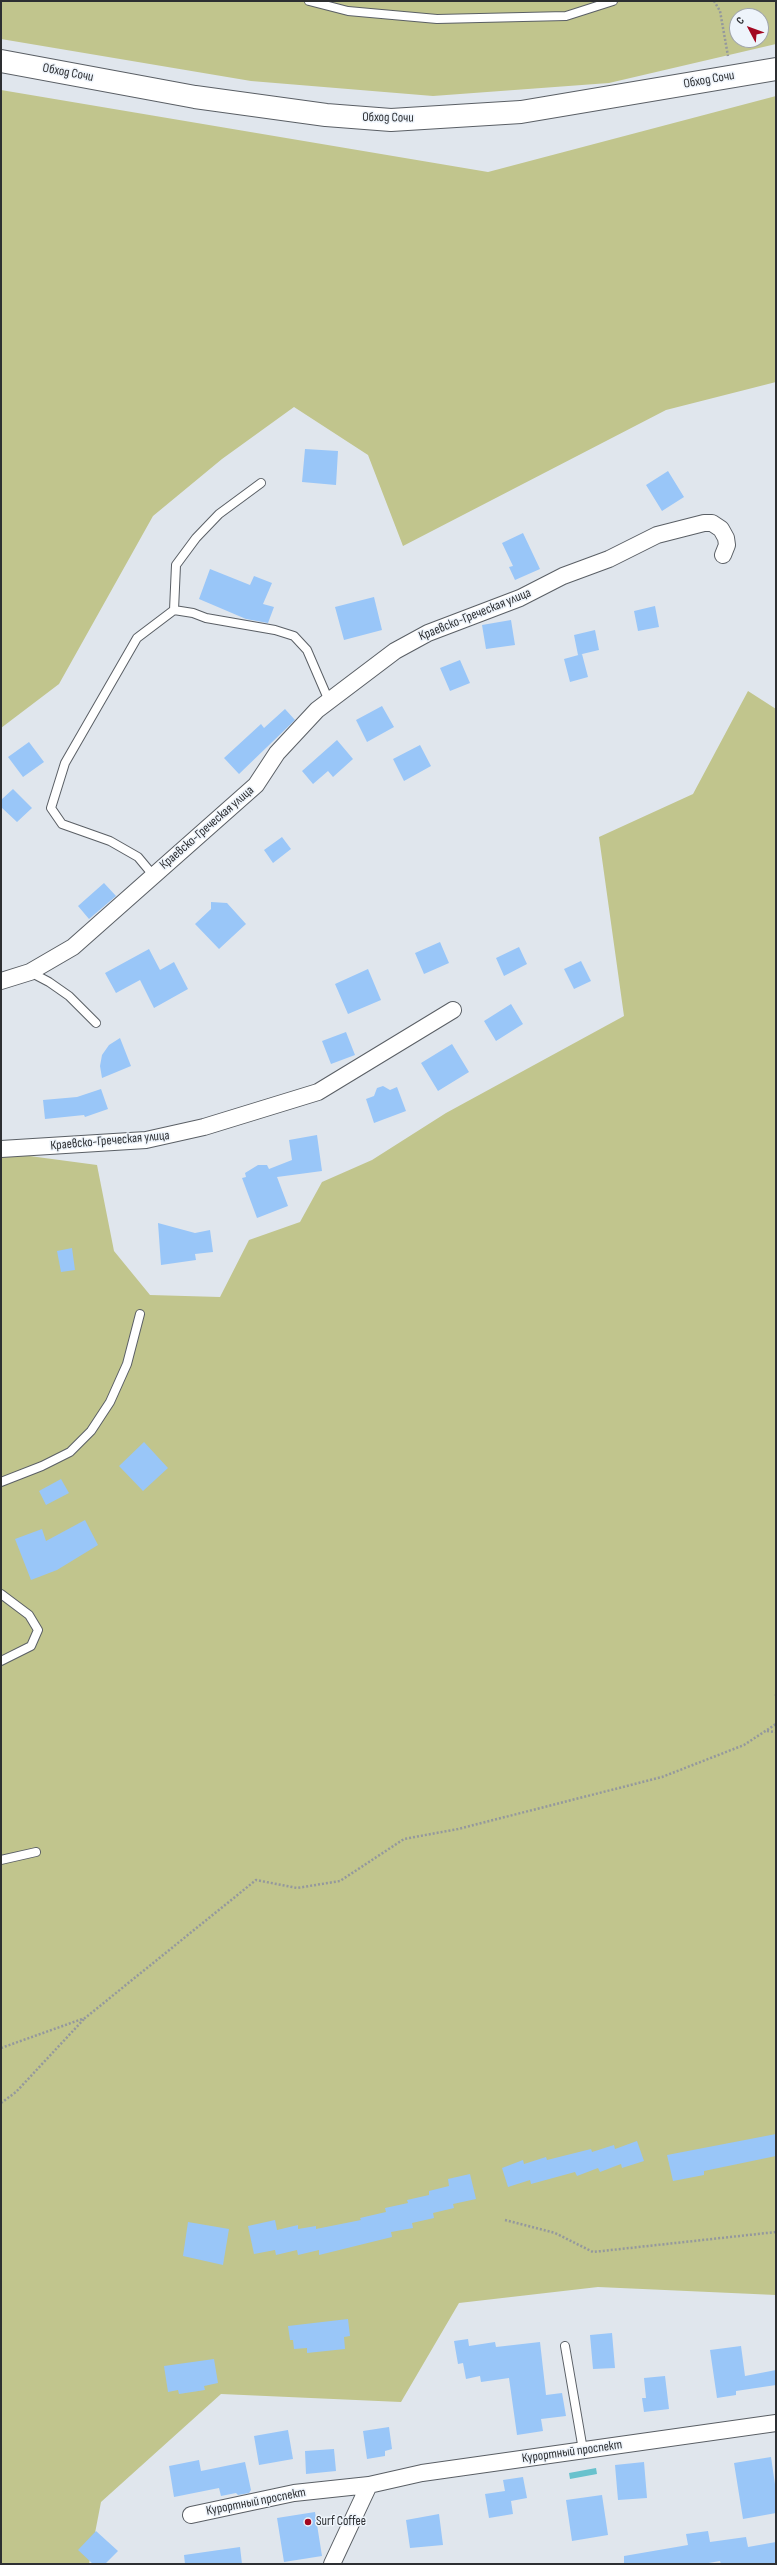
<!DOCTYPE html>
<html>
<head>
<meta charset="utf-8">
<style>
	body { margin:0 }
	#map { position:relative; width:777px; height:2565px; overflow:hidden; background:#e0e6ed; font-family:"Sofia Sans Condensed",sans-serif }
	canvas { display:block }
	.frame { position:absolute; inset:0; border:2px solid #2d2f32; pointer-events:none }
	.north { position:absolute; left:729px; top:8px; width:40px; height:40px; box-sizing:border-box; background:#eef4fb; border:1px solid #a1a5ab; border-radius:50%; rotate:311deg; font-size:11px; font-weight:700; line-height:16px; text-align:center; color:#2d2f32 }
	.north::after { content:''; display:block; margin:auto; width:14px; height:18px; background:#a30721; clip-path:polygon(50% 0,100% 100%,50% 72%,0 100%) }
</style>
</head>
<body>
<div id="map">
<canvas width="777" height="2565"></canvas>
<div class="frame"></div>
<div class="north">С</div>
</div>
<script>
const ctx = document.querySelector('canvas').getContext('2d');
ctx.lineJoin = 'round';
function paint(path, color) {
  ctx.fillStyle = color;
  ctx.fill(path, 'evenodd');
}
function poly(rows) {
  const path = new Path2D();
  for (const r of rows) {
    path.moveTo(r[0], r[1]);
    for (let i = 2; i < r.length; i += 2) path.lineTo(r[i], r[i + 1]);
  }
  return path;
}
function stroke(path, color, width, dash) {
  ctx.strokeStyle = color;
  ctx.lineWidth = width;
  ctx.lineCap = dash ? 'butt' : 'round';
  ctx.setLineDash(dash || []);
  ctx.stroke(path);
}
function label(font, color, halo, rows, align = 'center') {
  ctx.font = font + ' "Sofia Sans Condensed",sans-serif';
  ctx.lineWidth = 3;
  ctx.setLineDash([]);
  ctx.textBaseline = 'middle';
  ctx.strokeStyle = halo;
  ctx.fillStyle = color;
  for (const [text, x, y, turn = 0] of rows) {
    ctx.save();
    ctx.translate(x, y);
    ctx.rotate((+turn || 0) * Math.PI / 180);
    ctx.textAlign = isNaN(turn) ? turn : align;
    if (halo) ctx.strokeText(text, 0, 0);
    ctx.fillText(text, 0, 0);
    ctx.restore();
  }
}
const green = poly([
	[1,1,776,1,776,44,609,83,433,96,251,81,1,39],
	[737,16,761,16,761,40,737,40],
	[1,90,488,172,776,96,776,382,666,410,403,546,368,455,294,407,222,459,153,516,59,684,1,728],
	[748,691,776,709,776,2295,598,2287,459,2303,401,2402,221,2394,101,2502,89,2564,1,2564,1,1157,22,1155,97,1165,114,1251,150,1295,220,1297,249,1240,300,1222,322,1182,372,1160,446,1113,624,1016,599,837,693,794]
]);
const water = poly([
	[596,2468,597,2474,570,2479,569,2473]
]);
const building = poly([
	[305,449,338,451,336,485,302,482],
	[668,471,684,497,662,511,646,485],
	[523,533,540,569,515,580,509,567,513,566,502,543],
	[210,569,250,585,254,576,272,583,263,604,274,607,268,623,246,619,199,599],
	[374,597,382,630,344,640,335,607],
	[655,606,659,627,638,631,634,611],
	[511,620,515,645,486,649,482,625],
	[595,630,599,650,578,655,574,635],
	[582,654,588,677,570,682,564,659],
	[460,660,470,683,450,691,440,668],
	[382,706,394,727,367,742,356,720],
	[285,709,295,720,239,774,224,758,261,724,264,728],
	[337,740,353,759,333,777,328,771,313,784,302,771],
	[29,742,44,762,23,777,8,757],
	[420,745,431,766,404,781,393,759],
	[13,789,32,808,17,822,1,807,1,800],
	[282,837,291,849,273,863,264,850],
	[104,883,116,896,89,919,78,906],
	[211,902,227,903,246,924,219,949,195,924,211,909],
	[440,942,449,963,424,974,415,953],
	[519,947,527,964,504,976,496,958],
	[149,949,160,970,174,962,188,989,154,1008,140,980,116,993,105,973],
	[581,961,591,981,574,989,564,969],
	[368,969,381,1000,348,1014,335,984],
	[511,1004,523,1024,496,1041,484,1021],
	[346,1032,355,1055,331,1064,322,1041],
	[120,1038,131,1066,102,1078,100,1066,102,1055,109,1045],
	[452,1044,469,1072,438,1091,421,1063],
	[383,1086,390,1090,397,1087,406,1111,374,1123,366,1099,374,1096,377,1088],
	[101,1089,108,1109,85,1117,84,1115,45,1119,43,1100,77,1097],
	[317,1135,322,1171,277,1177,288,1206,257,1218,242,1178,246,1177,245,1173,258,1165,267,1165,269,1169,292,1160,289,1140],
	[158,1223,195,1233,210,1230,213,1252,195,1254,196,1260,161,1265],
	[72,1248,75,1270,61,1272,57,1251],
	[144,1442,168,1468,143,1491,119,1466],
	[61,1479,69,1493,46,1505,39,1491],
	[85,1520,98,1545,57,1570,31,1580,15,1539,42,1529,46,1541],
	[776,2134,776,2156,704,2171,704,2175,673,2181,667,2155],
	[637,2141,644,2161,622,2168,621,2164,600,2172,598,2168,577,2176,575,2172,531,2184,530,2180,508,2187,502,2168,523,2160,524,2164,546,2157,547,2160,591,2149,592,2152,614,2145,615,2149],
	[470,2174,476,2199,453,2204,454,2208,433,2213,434,2218,412,2223,413,2228,391,2232,392,2237,319,2255,319,2250,298,2255,297,2250,276,2255,275,2250,254,2254,248,2226,275,2220,277,2230,298,2225,298,2229,316,2226,316,2229,361,2220,360,2218,386,2212,385,2208,408,2203,407,2200,429,2195,429,2191,449,2186,448,2179],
	[188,2222,229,2229,223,2265,183,2256],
	[348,2319,350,2336,344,2337,345,2349,307,2353,307,2348,294,2349,293,2340,290,2340,288,2326],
	[612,2333,615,2368,593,2369,590,2335],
	[468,2339,469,2346,495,2342,496,2347,540,2342,546,2395,562,2393,566,2416,541,2419,543,2431,517,2435,509,2378,481,2382,480,2376,466,2379,463,2363,458,2364,454,2341],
	[741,2346,745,2376,776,2370,776,2385,736,2391,736,2395,717,2398,710,2350],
	[214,2359,218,2383,204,2386,205,2390,179,2394,178,2390,168,2392,164,2366],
	[665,2376,669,2409,644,2412,642,2398,646,2398,644,2378],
	[389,2427,392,2449,385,2451,385,2456,367,2459,363,2431],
	[288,2430,293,2459,259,2465,254,2436],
	[334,2449,336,2471,306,2474,305,2451],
	[771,2457,776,2491,776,2513,743,2519,734,2463],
	[199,2460,201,2471,245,2462,251,2490,249,2493,238,2495,236,2493,221,2496,219,2488,174,2497,169,2466],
	[644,2462,647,2498,618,2500,615,2465],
	[523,2477,527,2498,511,2501,513,2514,489,2518,485,2494,505,2491,503,2480],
	[602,2495,608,2535,572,2541,566,2500],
	[315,2512,322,2556,284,2562,277,2518],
	[439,2514,443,2545,410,2548,406,2520],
	[96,2531,118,2551,105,2564,93,2564,78,2550],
	[708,2531,710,2542,746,2537,748,2547,776,2542,776,2564,721,2564,720,2561,703,2564,624,2564,624,2556,688,2545,686,2534],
	[240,2547,242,2564,185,2564,184,2555]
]);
const path = poly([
	[714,1,720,11,728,56],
	[776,1694,776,1698],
	[767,1731,776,1732],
	[1,2048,85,2018,256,1880,297,1888,340,1881,404,1839,458,1829,662,1777,744,1745,776,1724],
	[1,2103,16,2092,85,2018],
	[505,2220,555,2233,593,2252,776,2232]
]);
const lane = poly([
	[309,1,348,11,437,19,566,16,613,1],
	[174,610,193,613,206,618,275,630,294,636,307,650,329,701],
	[153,875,138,857,110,841,62,824,51,808,65,763,137,638,174,610,176,565,196,538,219,514,261,483],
	[30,972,49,982,69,996,96,1023],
	[1,1482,42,1466,70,1452,91,1431,110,1402,127,1364,140,1314],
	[1,1594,29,1615,38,1630,31,1646,1,1661],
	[1,1860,36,1852],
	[565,2346,583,2450]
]);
const street = poly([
	[1,981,30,972,73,947,256,785,277,753,317,710,395,651,428,633,520,598,563,576,609,559,657,535,704,523,712,523,721,529,726,538,727,545,723,555],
	[1,1149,146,1140,204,1127,318,1092,453,1010],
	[191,2515,294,2493,369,2485],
	[332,2564,369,2485,422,2473,776,2423]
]);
const highway = poly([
	[1,61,195,97,326,115,391,120,521,112,776,69]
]);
const markers = [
	[308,2522,4,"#a30721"]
];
const streetNames = [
	["Обход Сочи",68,73,11],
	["Обход Сочи",709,80,-10],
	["Обход Сочи",388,118,1],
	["Краевско-Греческая улица",475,615,-22],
	["Краевско-Греческая улица",207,828,-41],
	["Краевско-Греческая улица",110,1141,-5],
	["Курортный проспект",572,2452,-8],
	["Курортный проспект",256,2502,-11]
];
const poiNames = [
	["Surf Coffee",316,2522]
];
paint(green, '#c1c58d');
paint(water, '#69c2cd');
paint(building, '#99c6f8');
stroke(lane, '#5a5f65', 10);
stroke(street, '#5a5f65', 18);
stroke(highway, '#5a5f65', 24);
stroke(path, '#94989d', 2.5, [2, 2]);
stroke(lane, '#fff', 8);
stroke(street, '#fff', 16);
stroke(highway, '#fff', 22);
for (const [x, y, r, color] of markers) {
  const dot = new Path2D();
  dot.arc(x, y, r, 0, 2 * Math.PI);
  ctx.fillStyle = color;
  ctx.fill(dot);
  stroke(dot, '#eef4fb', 1.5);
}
label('13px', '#2d2f32', '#eef4fb', streetNames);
label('13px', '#2d2f32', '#eef4fb', poiNames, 'left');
</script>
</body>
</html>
